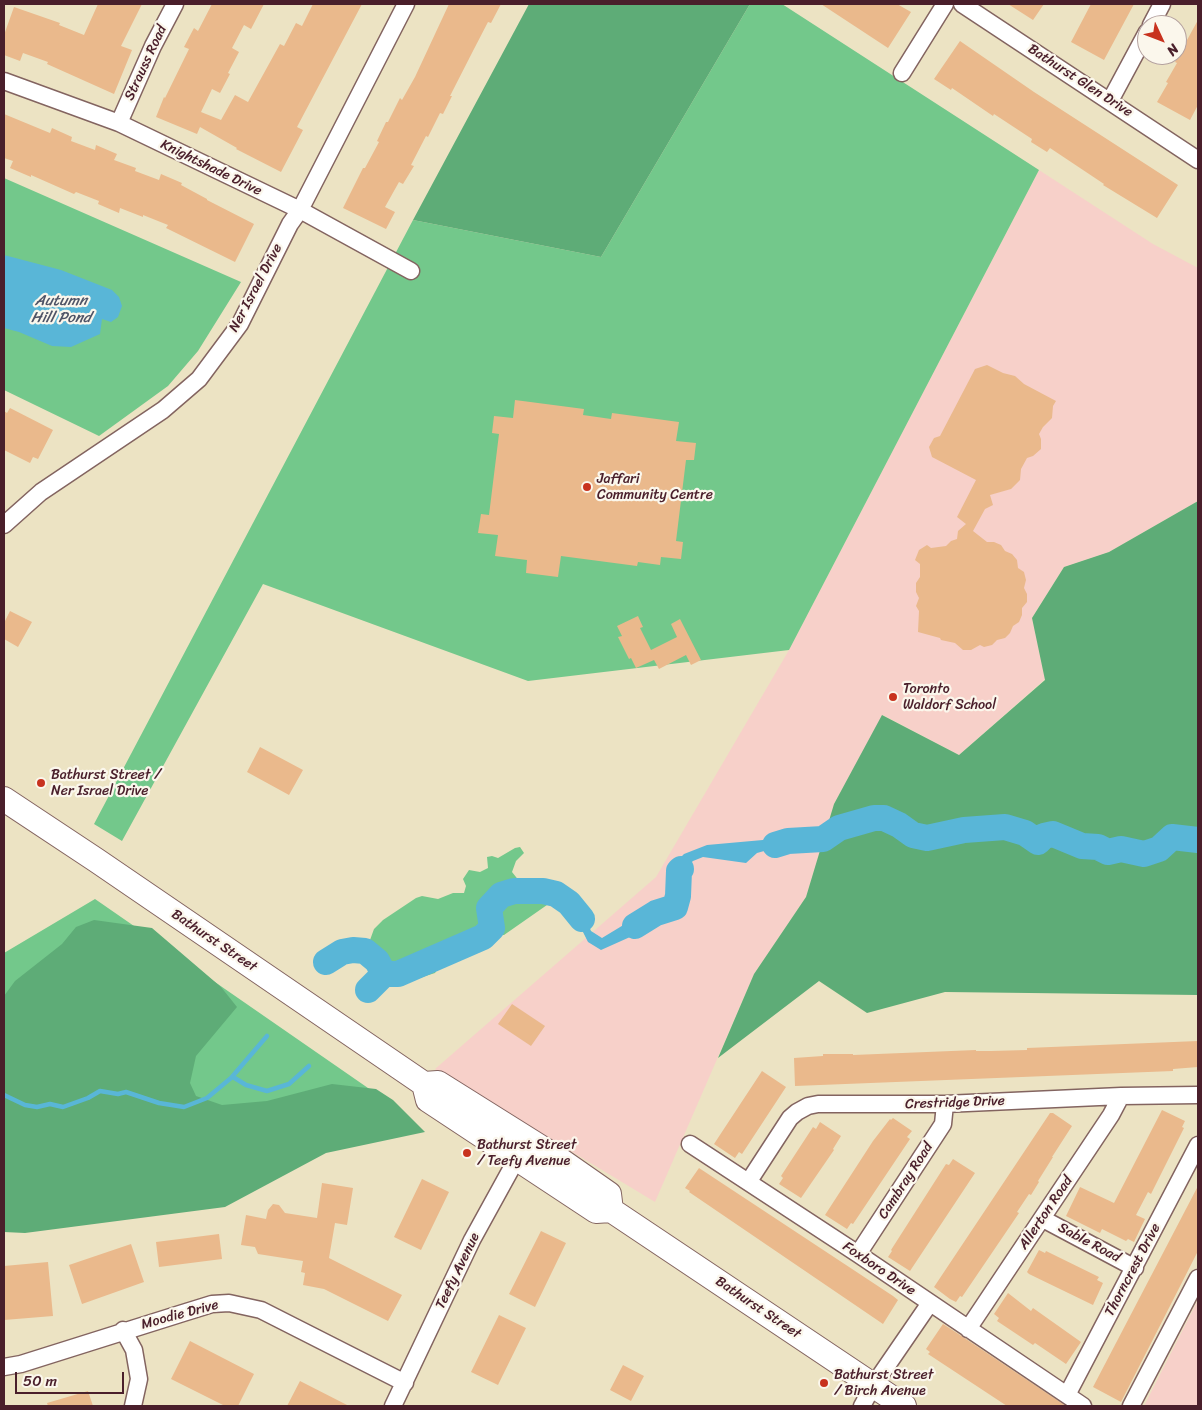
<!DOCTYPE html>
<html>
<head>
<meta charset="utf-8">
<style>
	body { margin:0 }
	#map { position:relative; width:1202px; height:1410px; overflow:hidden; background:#ece3c3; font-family:Sriracha,sans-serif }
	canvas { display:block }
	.frame { position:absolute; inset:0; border:5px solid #4a1f2b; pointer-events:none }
	.north { position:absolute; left:1137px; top:15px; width:50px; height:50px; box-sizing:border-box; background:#fbf7ec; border:1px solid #b4a19f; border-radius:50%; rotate:133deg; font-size:14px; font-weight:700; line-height:20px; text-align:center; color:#4a1f2b }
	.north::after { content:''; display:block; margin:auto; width:18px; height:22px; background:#c8321e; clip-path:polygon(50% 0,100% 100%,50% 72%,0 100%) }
	.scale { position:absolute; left:15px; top:1372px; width:109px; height:22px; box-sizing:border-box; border:2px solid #4a1f2b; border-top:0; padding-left:6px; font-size:15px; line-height:18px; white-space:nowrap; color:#4a1f2b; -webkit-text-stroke:4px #fbf7ec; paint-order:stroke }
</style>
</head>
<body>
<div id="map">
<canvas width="1202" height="1410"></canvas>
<div class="frame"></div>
<div class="north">N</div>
<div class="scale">50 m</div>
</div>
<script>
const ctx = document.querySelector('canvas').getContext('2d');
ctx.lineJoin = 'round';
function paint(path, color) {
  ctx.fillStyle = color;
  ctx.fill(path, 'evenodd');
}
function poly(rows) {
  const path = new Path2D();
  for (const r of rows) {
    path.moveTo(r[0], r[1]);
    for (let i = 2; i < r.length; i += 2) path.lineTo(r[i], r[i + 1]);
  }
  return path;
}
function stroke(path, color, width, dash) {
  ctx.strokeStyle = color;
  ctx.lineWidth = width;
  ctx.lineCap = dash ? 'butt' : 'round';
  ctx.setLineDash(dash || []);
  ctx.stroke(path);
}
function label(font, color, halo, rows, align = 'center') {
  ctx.font = font + ' Sriracha,sans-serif';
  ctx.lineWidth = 4.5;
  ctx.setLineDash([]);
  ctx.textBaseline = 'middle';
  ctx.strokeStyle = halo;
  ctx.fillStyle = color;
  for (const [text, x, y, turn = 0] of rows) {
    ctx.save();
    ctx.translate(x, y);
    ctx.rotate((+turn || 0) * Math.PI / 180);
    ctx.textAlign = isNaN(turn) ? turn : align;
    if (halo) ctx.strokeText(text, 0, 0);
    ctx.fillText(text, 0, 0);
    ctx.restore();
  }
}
const built = poly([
	[1039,170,1153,244,1198,268,1198,501,1109,552,1064,567,1032,618,1045,679,959,755,883,715,834,804,806,897,754,974,655,1202,435,1069,656,877,789,650],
	[1198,1300,1198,1406,1144,1406]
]);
const green = poly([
	[750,4,782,4,1039,170,789,650,528,681,263,584,122,841,94,824,413,220,601,257],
	[4,178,241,282,198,351,168,386,99,436,4,390],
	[520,847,524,853,516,861,512,872,520,882,521,888,560,889,557,898,504,935,488,935,483,940,474,941,454,957,441,964,435,973,407,982,388,979,373,984,375,973,372,964,355,956,344,956,342,952,344,948,350,944,364,943,370,940,374,929,383,920,416,898,422,896,438,899,453,893,464,893,466,886,463,879,469,870,480,872,488,868,487,857,492,856,498,858,515,848],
	[95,899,394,1106,4,1189,4,953]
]);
const forest = poly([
	[529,4,750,4,601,257,413,220],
	[1198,501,1198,995,945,992,867,1013,819,981,718,1058,754,974,806,897,834,804,882,715,959,755,1045,680,1032,618,1064,567,1109,552],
	[94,920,152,928,221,987,237,1007,196,1056,190,1083,196,1096,222,1105,267,1101,332,1084,376,1089,393,1100,425,1132,326,1153,225,1207,25,1233,4,1232,4,996,15,981,62,944,76,927]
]);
const water = poly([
	[4,255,61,270,112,290,119,297,122,306,118,317,111,322,102,319,100,334,71,347,52,346,19,332,4,328],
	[793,833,807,833,811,837,811,840,807,846,798,843,789,844,757,853,746,863,703,857,693,861,684,869,683,881,685,892,680,900,666,910,665,919,654,917,643,925,639,933,601,950,588,942,581,928,579,921,557,898,560,889,572,897,584,915,591,931,602,938,668,898,675,877,675,863,684,854,707,845,774,839]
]);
const stream = poly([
	[233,1077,246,1085,267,1091,289,1084,309,1066],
	[4,1095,25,1105,37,1107,50,1104,63,1107,88,1098,100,1091,118,1094,126,1092,159,1103,184,1107,207,1098,231,1078,267,1036]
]);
const river = poly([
	[775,845,788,841,823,839,839,828,874,818,884,818,899,825,913,835,927,838,964,830,1005,827,1025,833,1038,842,1044,836,1053,834,1082,846,1098,847,1108,852,1121,849,1144,854,1159,849,1172,837,1198,840],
	[635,926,656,913,675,907,678,896,679,871,681,869],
	[326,962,342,952,353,950,365,951,377,961,384,974],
	[368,990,384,974,398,974,483,937,492,928,489,908,501,895,514,891,543,891,556,894,569,903,582,919]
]);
const building = poly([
	[98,4,142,4,121,46,132,50,114,94,47,64,48,62,23,53,20,61,4,55,4,35,14,7,60,23,59,25,84,35],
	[212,4,264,4,251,29,244,25,232,48,239,52,228,73,230,74,220,93,212,89,201,112,221,120,235,95,248,102,280,44,284,46,296,23,302,26,313,4,362,4,297,127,303,130,281,172,236,149,237,148,200,127,197,134,156,117,164,97,165,98,189,49,184,47,194,28,198,31],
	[449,4,501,4,491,23,488,22,474,49,450,96,452,96,443,114,440,113,428,137,426,136,411,165,414,166,403,184,399,182,385,207,395,212,386,229,343,208,363,168,365,168,379,142,377,141,386,122,388,122,400,98,402,100,415,77],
	[821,4,897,4,911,12,888,48],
	[1008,4,1044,4,1033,20],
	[1091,4,1134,4,1104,60,1071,42],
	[1198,20,1198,105,1190,120,1157,102,1168,83,1166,82,1177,63,1175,62],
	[960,41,1034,92,1178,185,1157,218,1103,185,1104,184,1050,148,1047,152,1031,142,1032,139,994,114,993,116,952,88,951,90,934,79],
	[4,114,50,133,52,128,72,137,71,141,95,150,96,145,117,154,114,160,136,168,135,171,159,180,161,174,182,183,181,185,207,199,207,200,254,224,235,262,166,228,168,225,143,215,143,217,120,208,119,213,98,204,99,201,76,192,74,194,31,175,31,177,10,168,13,161,4,158],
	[987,365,1003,373,1015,376,1024,384,1056,401,1053,406,1052,418,1043,427,1039,434,1041,439,1041,449,1033,456,1027,458,1021,469,1020,480,1011,489,990,495,993,505,985,509,973,531,987,542,994,542,1001,545,1005,551,1012,554,1017,560,1018,568,1024,572,1026,580,1024,588,1027,594,1027,602,1022,608,1022,615,1019,622,1013,626,1010,633,1005,638,997,640,992,645,984,647,980,645,971,650,963,650,955,643,941,640,940,638,918,632,919,611,916,606,919,598,916,592,916,583,920,577,920,564,915,560,919,550,927,545,931,548,946,546,951,541,957,539,958,531,966,524,957,517,976,480,932,457,929,447,934,438,940,436,975,369],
	[515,400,584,409,583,415,611,419,612,413,679,422,676,441,696,443,694,460,686,460,676,541,683,542,681,559,661,557,660,565,638,562,637,566,561,556,558,577,526,573,527,560,495,556,498,535,478,533,481,514,489,515,499,434,492,433,494,416,513,418],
	[10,408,53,430,38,459,33,457,30,463,4,450,4,411,7,413],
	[10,611,32,622,18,647,4,639,4,623],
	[638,616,643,627,640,628,651,650,677,637,671,624,680,619,701,660,691,665,686,655,659,669,654,660,636,668,631,658,629,659,618,637,622,636,617,626],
	[260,747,303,770,289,795,247,772],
	[512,1004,545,1026,531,1046,498,1024],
	[1198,1041,1198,1067,1173,1069,1173,1071,795,1086,794,1058,823,1056,823,1054,853,1054,853,1055,976,1050,976,1051,991,1051,1027,1050,1027,1048],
	[762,1071,786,1087,742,1154,739,1152,735,1158,714,1144],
	[1162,1110,1185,1121,1182,1127,1184,1128,1151,1194,1148,1192,1136,1215,1145,1219,1134,1242,1128,1239,1126,1241,1102,1229,1100,1233,1066,1216,1080,1187,1114,1203],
	[1050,1113,1053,1113,1072,1126,1052,1157,1053,1157,1038,1181,1039,1182,1031,1195,1029,1194,1017,1212,1019,1213,962,1297,960,1296,956,1302,950,1299,934,1287],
	[893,1118,912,1131,907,1137,910,1139,853,1224,851,1223,847,1229,825,1215,873,1141,890,1119,891,1120],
	[820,1122,841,1136,833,1149,834,1150,801,1198,779,1184,783,1178,781,1176,813,1127,816,1129],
	[953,1159,975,1173,910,1271,888,1257,892,1251,891,1250,946,1164,949,1165],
	[699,1168,893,1296,898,1300,883,1324,689,1192,690,1191,685,1188],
	[422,1179,449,1192,421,1250,394,1237],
	[322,1183,353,1188,347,1225,335,1223,329,1258,402,1295,388,1321,324,1289,303,1285,305,1273,301,1272,303,1261,258,1254,255,1247,241,1245,246,1215,266,1219,268,1210,273,1204,279,1205,285,1213,317,1218],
	[1198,1186,1198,1251,1121,1402,1093,1387],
	[541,1231,566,1243,535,1307,509,1294],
	[219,1234,222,1259,159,1267,156,1242],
	[131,1244,144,1282,82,1304,69,1265],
	[1039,1250,1045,1253,1046,1251,1099,1277,1097,1280,1103,1283,1093,1305,1029,1274,1027,1272],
	[48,1262,53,1316,4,1320,4,1266],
	[1008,1293,1031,1311,1033,1308,1081,1342,1066,1364,1035,1343,1033,1345,997,1321,999,1318,994,1314],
	[499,1315,526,1328,498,1385,471,1372],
	[943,1324,960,1335,1066,1406,1007,1406,928,1354,930,1352,926,1349],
	[190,1341,254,1374,238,1406,225,1406,171,1379],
	[623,1365,644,1376,631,1401,610,1390],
	[300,1381,349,1406,287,1406],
	[88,1391,93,1406,48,1406,47,1403]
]);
const minor = poly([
	[962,4,1198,160],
	[1151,25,1162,4],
	[902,73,945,4],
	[4,81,119,123,300,210,411,271],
	[1110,101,1147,32],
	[119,123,153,46,175,4],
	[4,525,41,492,163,410,199,379,240,324,290,224,300,210,406,4],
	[690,1144,858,1254,1083,1406],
	[749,1181,790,1118,797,1112,808,1106,818,1104,945,1104,1121,1096,1198,1095],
	[1043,1219,1135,1268],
	[858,1254,943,1124,945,1104],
	[968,1329,1111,1115,1121,1096],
	[123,1330,134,1350,139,1379,133,1406],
	[4,1367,21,1364,183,1313,212,1304,229,1303,261,1310,405,1383],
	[1067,1395,1198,1145],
	[393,1406,472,1240,521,1151],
	[862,1406,873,1386,930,1303],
	[1131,1406,1198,1278]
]);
const secondary = poly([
	[4,799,96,860,424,1084,438,1083,556,1157,609,1194,611,1210],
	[424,1084,428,1100,596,1211,611,1210,904,1406]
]);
const markers = [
	[587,487,5,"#c8321e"],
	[893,697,5,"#c8321e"],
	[41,783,5,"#c8321e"],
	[467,1153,5,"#c8321e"],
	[824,1383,5,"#c8321e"]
];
const streetNames = [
	["Strauss Road",146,63,-65],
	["Bathurst Glen Drive",1080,81,33],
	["Knightshade Drive",211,168,26],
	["Ner Israel Drive",256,288,-62],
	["Bathurst Street",214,941,34],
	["Crestridge Drive",955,1103,-2],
	["Cambray Road",906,1181,-57],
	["Allerton Road",1046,1213,-56],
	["Sable Road",1089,1243,28],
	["Foxboro Drive",879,1269,34],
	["Thorncrest Drive",1133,1270,-62],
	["Teefy Avenue",458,1271,-64],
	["Bathurst Street",758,1308,34],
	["Moodie Drive",180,1315,-15]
];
const poiNames = [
	["Jaffari",597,479],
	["Community Centre",597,495],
	["Toronto",903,689],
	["Waldorf School",903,705],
	["Bathurst Street /",51,775],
	["Ner Israel Drive",51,791],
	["Bathurst Street",477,1145],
	["/ Teefy Avenue",477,1161],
	["Bathurst Street",834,1375],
	["/ Birch Avenue",834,1391]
];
const waterNames = [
	["Autumn",61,301],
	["Hill Pond",61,318]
];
paint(built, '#f7d0c9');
paint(green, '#73c88b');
paint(forest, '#5eac77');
paint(water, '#59b6d7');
stroke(stream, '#59b6d7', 4.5);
stroke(river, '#59b6d7', 26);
paint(building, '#eab98c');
stroke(minor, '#836460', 19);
stroke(secondary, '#836460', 26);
stroke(minor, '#fff', 16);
stroke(secondary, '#fff', 24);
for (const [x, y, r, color] of markers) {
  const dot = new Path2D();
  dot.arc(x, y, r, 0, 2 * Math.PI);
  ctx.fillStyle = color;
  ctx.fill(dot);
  stroke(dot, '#fbf7ec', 2);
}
label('14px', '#4a1f2b', '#fbf7ec', streetNames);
label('14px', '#4a1f2b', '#fbf7ec', poiNames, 'left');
label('italic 15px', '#4f5467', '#fbf7ec', waterNames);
</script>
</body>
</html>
